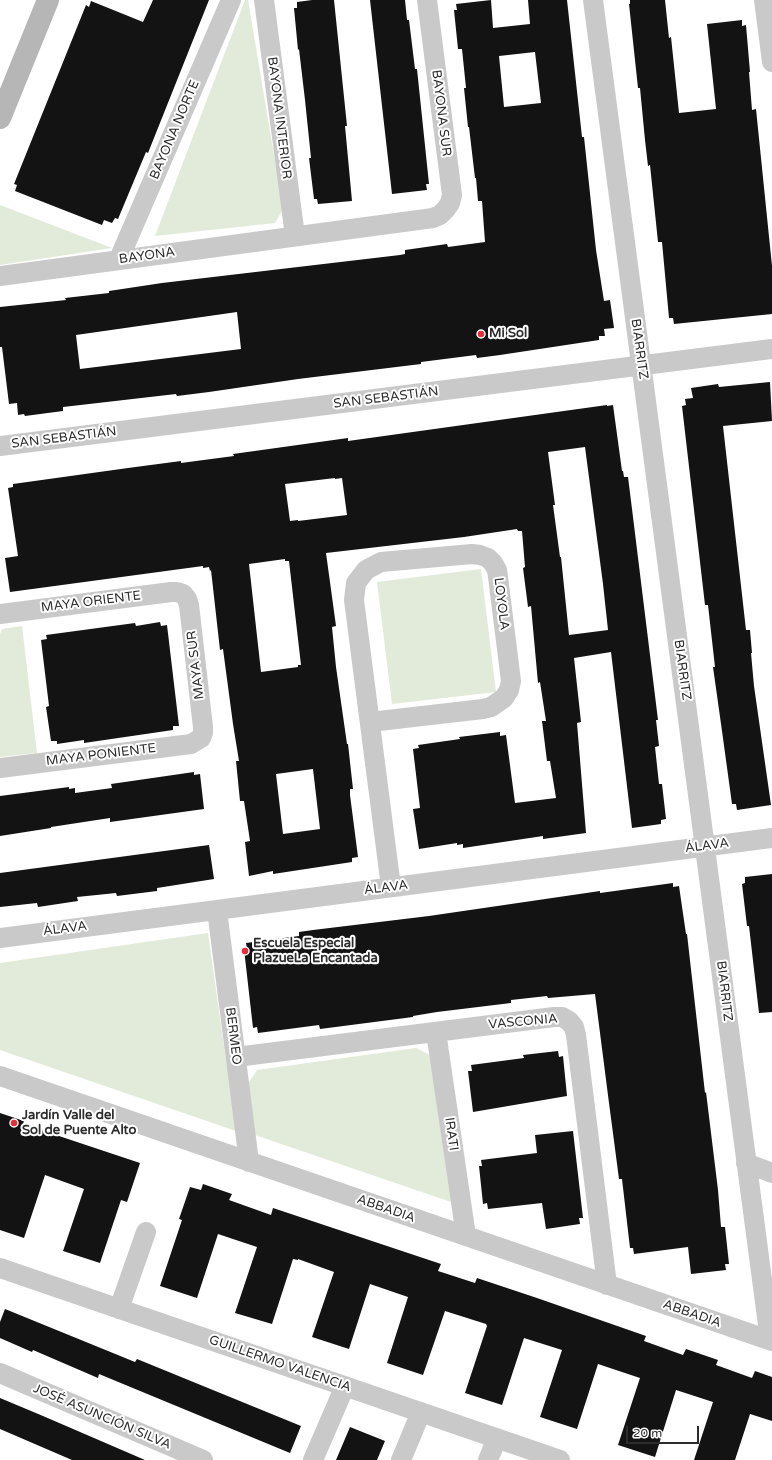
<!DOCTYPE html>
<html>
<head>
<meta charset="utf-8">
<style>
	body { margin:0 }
	#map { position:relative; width:772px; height:1460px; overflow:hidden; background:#fff; font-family:"Varela Round",sans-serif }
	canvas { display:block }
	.scale { position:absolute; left:626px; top:1426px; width:73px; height:18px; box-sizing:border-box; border:2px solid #2c2c2c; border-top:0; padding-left:5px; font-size:12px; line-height:14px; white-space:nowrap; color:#2c2c2c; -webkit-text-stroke:3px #fff; paint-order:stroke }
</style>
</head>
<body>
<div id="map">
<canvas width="772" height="1460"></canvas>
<div class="scale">20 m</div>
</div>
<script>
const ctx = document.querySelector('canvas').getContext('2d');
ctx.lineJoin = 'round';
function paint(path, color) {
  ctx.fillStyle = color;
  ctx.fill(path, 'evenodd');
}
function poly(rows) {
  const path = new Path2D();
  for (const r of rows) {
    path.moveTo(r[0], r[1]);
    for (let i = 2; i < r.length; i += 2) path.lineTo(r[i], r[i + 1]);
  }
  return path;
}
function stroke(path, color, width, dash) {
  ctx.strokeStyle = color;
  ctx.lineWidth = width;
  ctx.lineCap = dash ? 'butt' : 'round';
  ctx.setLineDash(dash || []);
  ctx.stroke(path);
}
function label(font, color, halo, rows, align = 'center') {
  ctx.font = font + ' "Varela Round",sans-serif';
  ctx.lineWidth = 4;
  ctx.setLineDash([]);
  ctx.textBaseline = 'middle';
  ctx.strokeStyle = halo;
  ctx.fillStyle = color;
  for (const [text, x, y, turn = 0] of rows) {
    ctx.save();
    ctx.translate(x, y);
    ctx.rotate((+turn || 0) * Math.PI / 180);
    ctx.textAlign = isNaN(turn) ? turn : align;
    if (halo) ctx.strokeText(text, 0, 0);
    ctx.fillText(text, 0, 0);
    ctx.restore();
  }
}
const green = poly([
	[245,0,248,0,283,209,275,223,155,236],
	[0,205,112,248,0,265],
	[481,569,496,692,392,704,377,582],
	[22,626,37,753,0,757,0,634,2,629],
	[208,933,236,1131,0,1050,0,963],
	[416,1048,430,1055,451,1202,255,1135,247,1085,257,1070]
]);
const building = poly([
	[153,0,209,0,148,153,146,152,118,219,115,218,112,223,104,220,102,225,15,191,17,185,14,184,86,5,89,7,91,1,143,22],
	[312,0,334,0,347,126,345,126,352,201,318,204,317,199,314,199,309,158,311,158,305,100,299,49,298,50,294,8,297,8,297,2],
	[370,0,405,0,407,20,409,20,415,69,417,69,429,184,426,184,427,190,392,194],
	[491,0,493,28,530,24,528,0,567,0,582,137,584,137,596,250,604,301,610,300,614,328,604,329,605,336,599,336,599,340,500,355,477,358,476,355,421,362,421,364,298,379,209,392,177,396,176,394,63,407,63,411,25,416,24,414,18,415,17,403,9,404,2,347,0,347,0,307,66,300,65,298,109,293,109,291,162,283,400,255,405,254,405,250,447,244,448,247,485,242,482,201,478,201,476,178,475,178,469,127,468,127,464,88,466,88,462,49,458,49,454,10,457,10,456,4],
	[535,52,541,103,504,107,499,56],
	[237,312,241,349,80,369,76,335],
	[630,0,665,0,669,38,671,37,679,113,716,109,707,24,742,20,742,26,746,25,750,72,749,72,752,110,756,109,772,266,772,314,674,324,673,318,669,318,662,242,658,242,650,165,648,166,645,140,640,88,638,88,629,4,630,4],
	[770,382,772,421,723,426,746,630,750,630,752,653,751,653,754,686,771,805,737,810,736,804,732,804,722,731,713,667,715,667,708,605,705,605,682,406,686,405,685,399,693,398,691,388,718,384,719,387],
	[607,405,607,406,613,405,622,471,623,471,624,477,628,477,632,509,658,720,656,720,659,746,655,747,659,784,662,784,666,819,661,820,661,824,632,828,611,652,574,658,581,722,577,723,586,833,543,839,543,836,463,848,463,844,457,845,457,843,419,849,413,809,420,808,413,749,419,748,418,745,460,739,459,737,500,732,500,736,506,735,515,803,556,798,550,761,547,761,542,721,546,721,540,682,538,683,531,606,528,607,523,568,525,567,522,531,518,531,517,529,464,537,326,553,336,626,332,627,336,667,347,744,348,744,353,789,350,789,350,795,358,857,352,858,352,862,273,874,273,871,249,876,245,842,250,841,244,801,240,801,236,761,239,761,233,724,223,649,220,650,211,570,210,571,209,567,203,568,203,566,10,592,5,558,18,556,8,488,13,487,13,484,128,468,181,461,181,463,234,456,233,454,348,438,348,441],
	[585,447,603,584,608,630,569,635,561,557,560,557,553,505,555,505,548,452],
	[335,478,335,479,342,478,347,515,298,521,298,520,290,521,285,484],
	[285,559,285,561,289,561,301,665,298,665,298,667,261,672,249,564],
	[313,769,320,829,283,834,276,774],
	[160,622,161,626,167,625,179,726,173,726,173,730,84,743,84,740,57,744,57,741,51,741,46,707,49,706,41,640,47,639,46,635,135,623,136,626],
	[194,772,194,775,200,774,204,809,110,822,110,818,51,827,51,828,0,836,0,796,69,787,69,789,75,788,75,793,112,788,111,784],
	[209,845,214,879,157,888,157,891,117,896,116,893,77,897,78,901,38,907,37,903,0,907,0,873],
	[772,874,772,1012,759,1013,749,926,747,926,742,884,745,883,745,877],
	[673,883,673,887,679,886,686,934,687,934,705,1093,706,1092,718,1190,721,1227,725,1227,729,1264,725,1264,726,1270,691,1274,688,1247,634,1254,633,1248,630,1248,622,1179,619,1179,609,1103,595,994,548,998,547,996,511,1000,511,1003,437,1012,413,1016,413,1017,320,1029,319,1025,258,1033,257,1027,253,1028,244,949,247,949,246,943,299,936,299,932,313,930,429,916,600,891,600,893],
	[558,1051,559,1057,563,1056,567,1096,473,1112,468,1071,472,1071,471,1065,524,1058,523,1055],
	[0,1113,24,1121,23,1124,140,1163,127,1202,121,1200,100,1263,63,1251,84,1189,45,1175,24,1238,0,1230],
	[573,1131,583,1218,579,1218,580,1224,546,1229,542,1203,488,1209,487,1203,483,1204,479,1166,482,1166,481,1160,537,1153,535,1135],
	[203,1184,232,1194,229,1200,271,1215,273,1208,441,1264,438,1271,475,1283,477,1278,537,1298,646,1336,644,1341,683,1355,686,1349,718,1360,716,1365,752,1378,755,1371,772,1377,772,1421,750,1414,735,1460,694,1460,713,1402,676,1390,655,1457,618,1445,640,1378,598,1364,577,1429,540,1417,562,1350,524,1338,502,1405,465,1393,487,1326,486,1324,445,1311,423,1375,387,1363,408,1297,370,1284,349,1349,312,1337,334,1272,298,1259,298,1260,293,1259,272,1324,235,1313,257,1247,218,1234,197,1298,160,1286,182,1220,179,1219,190,1187,201,1190],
	[5,1309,135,1362,137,1359,301,1426,290,1453,99,1374,98,1378,33,1350,32,1352,0,1338,0,1322],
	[0,1398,43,1416,145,1460,72,1460,0,1429],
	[350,1427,385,1441,377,1460,336,1460]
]);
const street = poly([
	[264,0,295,236],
	[593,0,770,1340],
	[764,0,772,62],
	[119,259,231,0],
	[0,276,433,218,440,215,446,209,450,203,452,195,427,0],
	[0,446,772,349],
	[0,614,171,592,177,592,183,594,187,599,189,605,203,727,203,733,201,738,191,744,0,768],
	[370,722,483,709,491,707,504,698,509,690,511,681,498,577,497,570,493,563,488,558,480,555,472,554,381,562,366,570,356,583,354,600,391,887],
	[217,910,249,1162],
	[0,938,772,838],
	[436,1032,466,1236],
	[236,1057,554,1017,562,1017,569,1021,574,1027,576,1035,607,1285],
	[0,1076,772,1341],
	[746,1163,772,1173],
	[0,1268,560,1460],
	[119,1309,146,1232],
	[0,1373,203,1460],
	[313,1460,345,1386],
	[401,1460,421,1412],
	[488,1460,497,1438]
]);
const secondary = poly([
	[0,118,48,0]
]);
const markers = [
	[481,334,4,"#e22f39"],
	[245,951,4,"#e22f39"],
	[14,1123,4,"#e22f39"]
];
const streetNames = [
	["BAYONA SUR",441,113,83],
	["BAYONA INTERIOR",279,118,83],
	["BAYONA NORTE",175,130,-67],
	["BAYONA",147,256,-8],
	["BIARRITZ",639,349,82],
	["SAN SEBASTIÁN",386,398,-7],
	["SAN SEBASTIÁN",64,438,-7],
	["MAYA ORIENTE",91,602,-7],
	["LOYOLA",501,604,83],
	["MAYA SUR",196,665,-97],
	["BIARRITZ",682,670,82],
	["MAYA PONIENTE",101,755,-7],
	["ÁLAVA",707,846,-7],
	["ÁLAVA",386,888,-7],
	["ÁLAVA",65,929,-7],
	["BIARRITZ",724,991,83],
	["VASCONIA",523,1022,-5],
	["BERMEO",233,1036,83],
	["IRATI",451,1134,82],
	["ABBADIA",386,1209,19],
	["ABBADIA",692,1314,19],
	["GUILLERMO VALENCIA",280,1364,19],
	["JOSÉ ASUNCIÓN SILVA",102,1417,23]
];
const poiNames = [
	["Mi Sol",489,334],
	["Escuela Especial",253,944],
	["PlazueLa Encantada",253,959],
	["Jardín Valle del",22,1116],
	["Sol de Puente Alto",22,1131]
];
paint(green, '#e2ead9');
paint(building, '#131313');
stroke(street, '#c9c9c9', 20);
stroke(secondary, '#b6b6b6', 22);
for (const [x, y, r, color] of markers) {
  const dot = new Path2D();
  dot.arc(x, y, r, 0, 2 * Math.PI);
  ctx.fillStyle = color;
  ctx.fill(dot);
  stroke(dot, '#fff', 1.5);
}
label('13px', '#2c2c2c', '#fff', streetNames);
label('bold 13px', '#2c2c2c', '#fff', poiNames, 'left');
</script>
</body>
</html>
